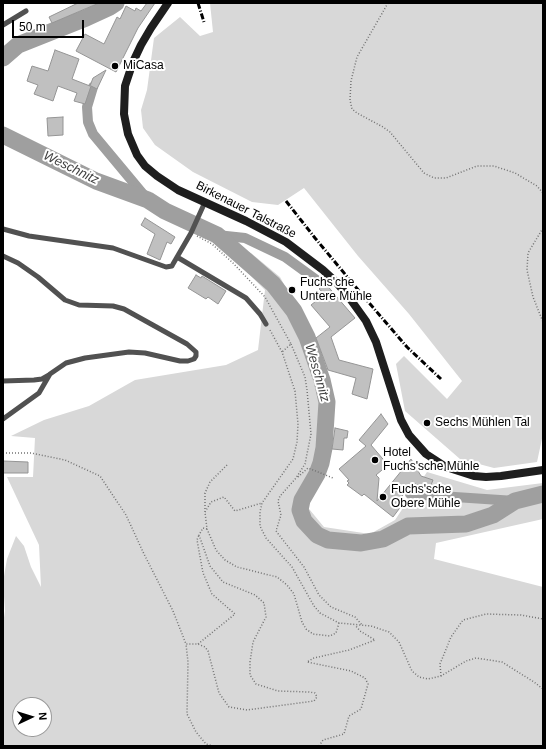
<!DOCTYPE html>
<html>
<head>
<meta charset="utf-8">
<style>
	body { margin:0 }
	#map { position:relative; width:546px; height:749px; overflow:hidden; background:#fff; font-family:Helvetica,sans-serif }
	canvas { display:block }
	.frame { position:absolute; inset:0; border:4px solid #000; pointer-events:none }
	.north { position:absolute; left:12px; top:697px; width:40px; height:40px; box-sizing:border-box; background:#fff; border:1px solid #999; border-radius:50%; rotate:86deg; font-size:11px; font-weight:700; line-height:16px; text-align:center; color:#000 }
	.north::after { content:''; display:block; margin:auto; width:14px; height:18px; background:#000; clip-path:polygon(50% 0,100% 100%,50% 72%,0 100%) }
	.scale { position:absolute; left:12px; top:20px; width:72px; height:18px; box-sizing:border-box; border:2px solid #000; border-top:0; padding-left:5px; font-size:12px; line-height:14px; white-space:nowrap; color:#000; -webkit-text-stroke:3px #fff; paint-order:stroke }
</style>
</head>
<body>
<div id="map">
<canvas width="546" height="749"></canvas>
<div class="frame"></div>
<div class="north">N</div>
<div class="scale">50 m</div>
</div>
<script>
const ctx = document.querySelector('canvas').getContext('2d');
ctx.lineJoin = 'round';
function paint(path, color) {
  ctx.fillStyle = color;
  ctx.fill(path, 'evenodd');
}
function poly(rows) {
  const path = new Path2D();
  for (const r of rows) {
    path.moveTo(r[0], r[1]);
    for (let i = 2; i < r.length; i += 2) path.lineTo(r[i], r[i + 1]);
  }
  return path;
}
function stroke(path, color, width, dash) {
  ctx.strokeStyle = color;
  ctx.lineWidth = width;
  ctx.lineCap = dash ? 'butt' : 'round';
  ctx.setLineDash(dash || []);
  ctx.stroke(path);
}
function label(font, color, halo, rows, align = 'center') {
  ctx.font = font + ' Helvetica,sans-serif';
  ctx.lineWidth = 4;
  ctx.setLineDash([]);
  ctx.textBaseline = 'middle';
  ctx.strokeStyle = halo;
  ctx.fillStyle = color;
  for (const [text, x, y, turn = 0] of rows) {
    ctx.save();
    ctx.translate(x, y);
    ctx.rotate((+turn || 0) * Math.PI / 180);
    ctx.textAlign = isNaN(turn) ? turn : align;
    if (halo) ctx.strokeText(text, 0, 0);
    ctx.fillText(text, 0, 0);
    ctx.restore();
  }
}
const green = poly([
	[210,3,543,3,543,434,537,462,494,468,460,459,405,411,396,364,404,356,447,399,462,381,409,314,358,256,304,188,278,205,252,202,193,172,155,145,143,128,141,110,147,90,154,38,180,17,200,36,213,32],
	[216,241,251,253,280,277,316,342,329,399,321,453,305,504,324,527,370,534,395,520,427,472,487,490,543,483,543,519,436,543,434,559,543,587,543,746,3,746,3,624,5,611,3,582,7,559,16,536,24,546,31,567,41,587,39,545,7,477,33,477,35,438,11,436,44,420,89,406,135,380,226,365,258,350,265,290],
	[20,705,44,705,44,729,20,729]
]);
const canal = poly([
	[93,87,87,107,88,122,93,134,148,200],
	[217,235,245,238,285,257,318,281],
	[410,494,515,501]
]);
const river = poly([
	[3,58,18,45,86,18,110,7,116,3],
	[3,135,96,181,148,200,165,211,217,235,273,284,294,311,307,337,322,380,327,402,324,448,321,463,317,474,302,500,300,510,304,521,317,535,328,540,361,543,383,539,408,526,466,524,493,515,515,501,543,494]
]);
const building = poly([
	[78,3,99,3,52,23,49,17,78,3],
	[147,3,155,3,138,28,116,72,76,51,85,34,104,44,117,17,120,19,126,6,135,11,136,8,141,11,147,3],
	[55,50,79,59,72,79,90,86,93,78,106,70,97,89,91,86,85,104,74,101,77,93,58,86,53,101,34,94,38,85,27,81,32,66,48,71,55,50],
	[63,117,63,135,48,136,47,118,63,117],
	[145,218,175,237,171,244,167,242,160,260,147,254,155,234,141,225,145,218],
	[196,275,201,278,202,276,226,291,218,304,208,297,206,299,188,288,196,275],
	[325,283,355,318,331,337,339,360,373,369,367,399,352,394,356,378,328,370,316,338,330,327,311,305,325,294,319,289,325,283],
	[381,414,388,424,371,445,388,465,376,475,379,478,377,501,411,459,421,476,433,480,429,490,413,483,398,501,402,505,393,517,364,494,362,496,347,485,349,483,347,481,349,480,339,469,366,446,359,440,381,414],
	[335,428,348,431,347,438,344,438,343,450,332,449,335,428],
	[3,461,28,462,28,473,3,473,3,461]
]);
const path = poly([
	[388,3,357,57,351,81,350,100,352,109,357,113,383,127,390,132,424,173,434,178,446,178,477,166,494,166,515,173,537,186,543,193],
	[543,228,528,253,527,270,533,297,543,322],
	[197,236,212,244,233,263,265,297,291,344,282,352],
	[270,330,282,352,295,391,298,424,297,442,293,459,262,503,260,512,260,526,266,538,292,567,314,606,320,613,339,623,371,626,389,632,399,642,412,671,419,677,428,679,441,676,466,661,476,658,502,662,534,682,543,689],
	[291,344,305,377,307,390,311,434,305,464,296,478,280,496,278,501,281,515,276,531,304,567,319,595,331,607,355,617,362,625],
	[3,453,31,453,65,460,100,476,126,515,144,554,173,611,186,644],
	[227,465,210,482,205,493,205,512,207,529,216,550,225,560,237,567,277,577,287,585,294,594,302,622,306,629,313,634,330,636,336,633,339,623],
	[298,477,308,468,333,478],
	[205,512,211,502,224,497,235,511,262,503],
	[207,529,203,528,199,535,210,566,223,582,255,595,264,603,266,617,253,642,250,662,250,675,256,684,278,691,309,692,315,693,317,697,314,701,247,710,229,707,219,693,208,651,205,647,198,644,186,644,188,662,187,714,196,732,206,744,213,746],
	[198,644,235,614,212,594,203,573,197,540,199,535],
	[441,676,440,664,451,637,463,620,486,614,521,615,543,619],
	[319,746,323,740,344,734,349,716,361,709,368,684,365,678,351,671,307,662,314,658,349,650,375,640,360,631,355,625]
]);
const service = poly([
	[3,25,26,11],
	[3,229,29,236,113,248,166,267,172,266,173,264,191,233,205,202],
	[3,256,18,263,38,277,65,300,79,305,113,306,124,309,187,344,196,352,196,356,194,359,188,361,180,361,145,353,129,352,85,358,66,363,50,374,39,393,3,419],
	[177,257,246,298,260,314,266,324],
	[3,381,34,380,42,379,49,375]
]);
const secondary = poly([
	[168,3,151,28,141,45,133,62,125,86,124,114,128,134,137,155,145,166,157,176,178,190,246,221,286,242,323,270,336,282,348,296,366,321,376,342,401,420,409,435,426,454,446,467,474,476,486,477,501,476,543,470]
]);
const rail = poly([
	[198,3,204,22],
	[286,201,315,238,364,297,407,347,441,379]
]);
const markers = [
	[115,66,4,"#000"],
	[292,290,4,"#000"],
	[427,423,4,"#000"],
	[375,460,4,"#000"],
	[383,497,4,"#000"]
];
const poiNames = [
	["MiCasa",123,66],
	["Fuchs'che",300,283],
	["Untere Mühle",300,297],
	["Sechs Mühlen Tal",435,423],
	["Hotel",383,453],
	["Fuchs'sche Mühle",383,467],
	["Fuchs'sche",391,490],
	["Obere Mühle",391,504]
];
const streetNames = [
	["Birkenauer Talstraße",246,210,27]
];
const waterNames = [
	["Weschnitz",71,168,26],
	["Weschnitz",317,373,74]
];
paint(green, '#d8d8d8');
stroke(canal, '#9f9f9f', 10);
stroke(river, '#9f9f9f', 17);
paint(building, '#c0c0c0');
stroke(building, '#959595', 1);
stroke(path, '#737373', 1.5, [1, 2]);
stroke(service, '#515151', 5);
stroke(secondary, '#1e1e1e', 8);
stroke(rail, '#000', 3, [6, 2, 1, 2]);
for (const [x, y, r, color] of markers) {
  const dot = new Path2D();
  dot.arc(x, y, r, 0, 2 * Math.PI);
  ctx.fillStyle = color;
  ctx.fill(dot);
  stroke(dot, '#fff', 1.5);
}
label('12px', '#000', '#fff', poiNames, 'left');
label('12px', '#000', '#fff', streetNames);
label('italic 13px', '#404040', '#fff', waterNames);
</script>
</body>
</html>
